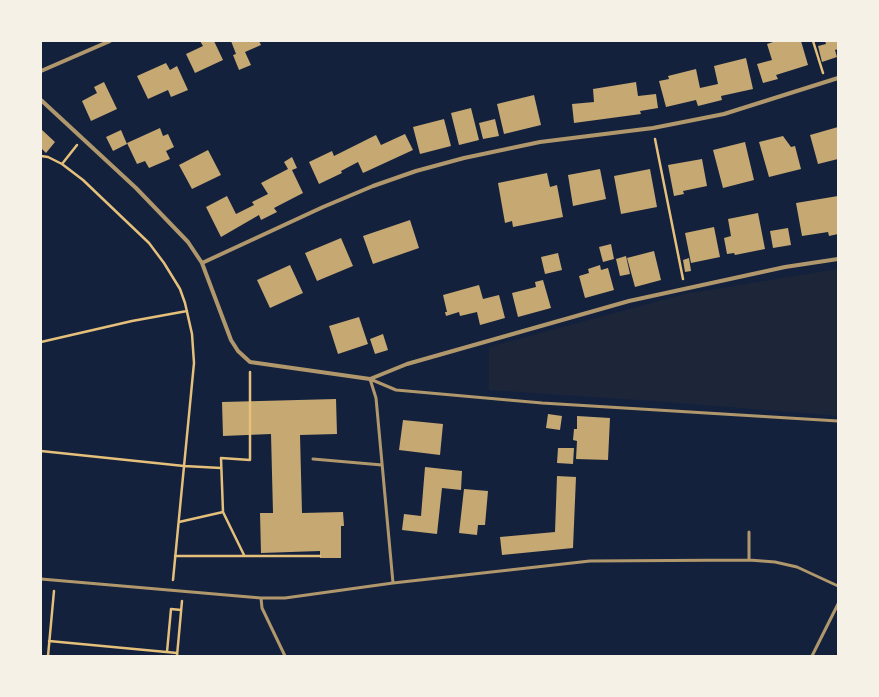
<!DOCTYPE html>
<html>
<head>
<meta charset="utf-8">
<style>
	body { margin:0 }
	#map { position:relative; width:879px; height:697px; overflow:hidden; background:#14213d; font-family:Barlow,sans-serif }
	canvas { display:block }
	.frame { position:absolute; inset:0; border:42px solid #f6f1e7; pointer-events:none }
</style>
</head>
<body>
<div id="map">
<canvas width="879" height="697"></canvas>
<div class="frame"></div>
</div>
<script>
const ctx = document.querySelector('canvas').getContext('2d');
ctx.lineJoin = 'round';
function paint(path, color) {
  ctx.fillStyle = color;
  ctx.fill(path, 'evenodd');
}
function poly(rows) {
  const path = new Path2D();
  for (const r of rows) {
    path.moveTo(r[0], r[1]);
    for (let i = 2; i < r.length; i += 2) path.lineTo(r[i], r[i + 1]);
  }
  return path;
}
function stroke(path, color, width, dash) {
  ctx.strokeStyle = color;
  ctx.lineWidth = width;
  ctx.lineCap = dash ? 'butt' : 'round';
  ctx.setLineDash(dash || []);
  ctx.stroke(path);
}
const green = poly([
	[838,269,838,416,669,402,489,390,489,347,685,294]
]);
const building = poly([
	[200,41,214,41,223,60,195,73,186,54,203,46],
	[231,41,259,41,261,45,245,52,251,65,239,70,233,55,236,54],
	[776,41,801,41,808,65,776,75,778,79,763,83,757,64,772,60,767,44],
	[825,41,838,41,838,49,835,50,837,57,822,62,818,46,826,44],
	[746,58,753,89,721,96,722,100,698,106,696,100,666,107,659,81,669,79,668,76,696,69,700,88,718,84,714,66],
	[166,63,170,70,177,66,188,90,171,97,168,90,148,99,137,76],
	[104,82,117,109,91,121,82,101,97,93,94,87],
	[636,82,638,96,656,94,658,108,640,111,641,114,574,123,572,104,594,102,593,89],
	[534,95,541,125,504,134,497,104],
	[471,108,479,140,459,145,451,113],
	[444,119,451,146,420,154,413,127],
	[495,119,499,136,483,139,479,123],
	[838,127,838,159,818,164,810,135],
	[160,128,163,136,168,134,174,147,166,151,170,159,149,168,145,161,137,164,127,143],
	[41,129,55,142,46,153,41,148],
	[121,130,127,144,113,151,106,137],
	[405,134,413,150,363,173,358,162,341,171,342,173,319,184,309,162,332,151,334,156,376,135,381,145],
	[783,136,791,147,795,146,801,169,769,177,759,142],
	[745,142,754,180,723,188,713,150],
	[208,150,221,175,192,189,179,165],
	[292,157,297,168,292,170,303,193,274,208,277,212,261,220,259,215,221,237,206,207,227,196,236,214,254,205,252,202,268,194,261,183,288,169,284,162],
	[702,159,707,186,683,191,684,194,674,196,668,165],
	[600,169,606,199,573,206,568,175],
	[650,169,657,207,621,214,614,176],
	[547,173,550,187,557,185,563,217,513,227,512,221,505,223,498,183],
	[838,196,838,234,829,236,828,232,802,236,796,203],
	[758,213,765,249,735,255,734,253,727,254,724,238,731,236,728,219],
	[410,220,419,248,373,264,363,236],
	[714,227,720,257,691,263,685,233],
	[788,228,791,245,773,248,770,231],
	[341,238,353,266,317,281,305,253],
	[611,244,614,259,603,262,599,247],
	[654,251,661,280,635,287,627,258],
	[558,253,562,270,545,274,541,257],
	[626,256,630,274,620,276,616,259],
	[689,258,691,271,685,272,683,260],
	[290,265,303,293,270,308,257,280],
	[600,265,601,270,608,268,614,290,585,298,579,276,589,273,588,269],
	[543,280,551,308,518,317,512,293,536,287,535,282],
	[479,285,483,299,499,295,505,318,480,325,477,312,460,316,459,312,446,316,445,312,447,312,443,295],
	[359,317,368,344,338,354,329,326],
	[383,334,388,350,375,354,370,339],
	[336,399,337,434,300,435,302,513,343,512,344,526,341,526,341,558,320,558,320,551,261,553,260,513,273,513,271,434,223,436,222,402],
	[548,414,562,416,560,430,546,428],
	[577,416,610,418,608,460,576,459,577,441,573,440,574,429,577,429],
	[403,420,443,424,440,455,399,450],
	[558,448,574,448,573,464,557,463],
	[425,467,462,471,461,490,442,488,437,534,402,530,404,514,421,516],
	[557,476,576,477,573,548,502,555,500,537,555,532],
	[464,489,488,491,485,525,478,525,477,535,459,533]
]);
const path = poly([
	[813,41,823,73],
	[655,139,683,279],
	[41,156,48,157,62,164,83,180,149,243,164,263,180,289,185,303,192,334,194,363,173,580],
	[62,164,77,145],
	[41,342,132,321,187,311],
	[41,451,184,466,221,468],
	[223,512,244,555],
	[179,522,223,512,221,458,250,460,250,372],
	[175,556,320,556],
	[49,641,177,653],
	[167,652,171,609,181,610],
	[48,656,54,591],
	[177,656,182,601]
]);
const service = poly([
	[370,379,396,390,542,403,838,421],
	[370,379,376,398,393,583],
	[313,459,382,465],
	[749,560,775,562,797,567,838,586],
	[41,579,261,598,285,598,393,583,590,561,749,560,749,532],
	[261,598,262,608,285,656],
	[812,656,838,604]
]);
const minor = poly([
	[41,71,110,41],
	[41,100,136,188,188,242,202,263,231,340,238,351,250,362,370,379,407,364,629,301,785,267,838,259],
	[202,263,323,207,373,186,416,171,464,158,540,142,653,128,724,114,838,78]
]);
paint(green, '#1d2539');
paint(building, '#c6a872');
stroke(path, '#e5c07b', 2.5);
stroke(service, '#b1986c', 3);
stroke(minor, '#b1986c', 4);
</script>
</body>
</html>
